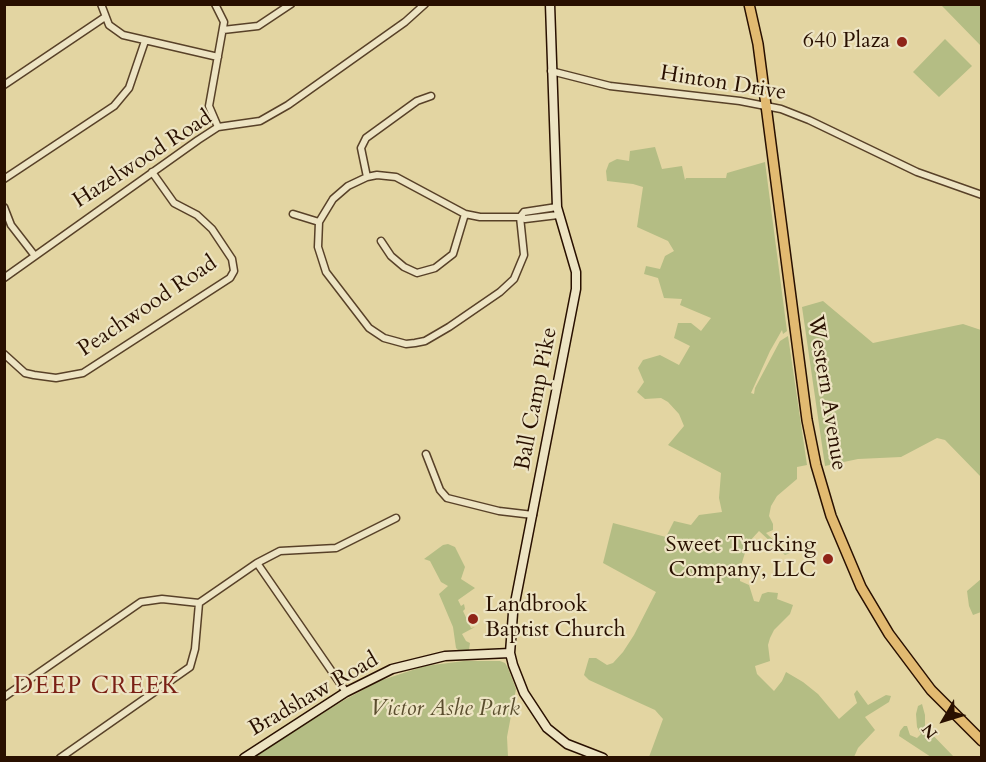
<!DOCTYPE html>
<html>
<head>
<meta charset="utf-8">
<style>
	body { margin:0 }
	#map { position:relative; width:986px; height:762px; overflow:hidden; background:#e3d5a2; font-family:Cardo,serif }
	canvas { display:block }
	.frame { position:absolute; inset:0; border:6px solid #291000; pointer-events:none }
	.north { position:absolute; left:914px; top:690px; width:60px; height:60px; -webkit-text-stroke:4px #ede4c3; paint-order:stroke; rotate:232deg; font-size:16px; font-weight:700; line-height:24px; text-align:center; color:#291000 }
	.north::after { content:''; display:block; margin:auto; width:21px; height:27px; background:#291000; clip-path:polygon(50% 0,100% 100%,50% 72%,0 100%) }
</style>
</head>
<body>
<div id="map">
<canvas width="986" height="762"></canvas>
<div class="frame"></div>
<div class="north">N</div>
</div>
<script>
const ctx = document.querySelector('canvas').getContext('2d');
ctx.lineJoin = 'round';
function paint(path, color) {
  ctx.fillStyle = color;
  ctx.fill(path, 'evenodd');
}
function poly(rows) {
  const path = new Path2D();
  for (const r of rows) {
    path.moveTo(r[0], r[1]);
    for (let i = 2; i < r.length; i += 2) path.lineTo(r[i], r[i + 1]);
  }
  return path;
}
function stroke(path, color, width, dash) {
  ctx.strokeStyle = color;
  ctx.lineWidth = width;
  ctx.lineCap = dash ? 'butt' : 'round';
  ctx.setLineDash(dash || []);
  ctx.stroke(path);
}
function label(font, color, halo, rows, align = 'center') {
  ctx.font = font + ' Cardo,serif';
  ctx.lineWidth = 4.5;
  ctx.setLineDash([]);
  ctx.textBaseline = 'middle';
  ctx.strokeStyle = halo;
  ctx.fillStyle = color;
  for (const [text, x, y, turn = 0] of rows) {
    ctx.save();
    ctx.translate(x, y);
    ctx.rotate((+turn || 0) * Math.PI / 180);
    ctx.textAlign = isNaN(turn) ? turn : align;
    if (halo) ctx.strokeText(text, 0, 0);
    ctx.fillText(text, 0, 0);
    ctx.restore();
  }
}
const green = poly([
	[941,5,981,5,981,46,945,9],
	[945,39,972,66,939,97,913,72],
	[655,147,662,169,682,166,685,180,686,178,726,178,727,173,765,162,787,331,783,334,782,330,770,351,751,393,754,394,755,388,780,341,788,336,807,465,797,467,797,479,777,496,771,506,769,516,773,524,773,530,766,533,785,551,810,541,811,545,785,555,759,531,748,543,740,569,740,581,749,585,754,601,759,602,762,594,768,592,778,593,777,599,793,605,790,614,774,630,770,638,768,645,770,661,755,666,757,674,774,691,782,681,786,672,803,682,818,694,839,719,857,703,854,694,857,690,868,705,886,695,891,696,889,702,865,717,875,730,858,748,854,757,649,757,663,719,655,710,589,680,584,675,589,658,596,658,607,665,613,663,623,652,634,635,656,592,603,563,613,523,666,537,674,521,691,525,699,515,722,512,719,498,721,473,668,445,684,426,679,414,668,402,661,398,645,399,637,392,644,382,638,368,643,360,660,355,679,365,690,346,674,338,678,323,691,323,701,331,711,318,680,305,682,299,664,298,658,278,644,274,646,266,660,269,665,256,674,251,668,241,637,227,643,187,633,184,607,181,606,171,609,163,617,159,629,161,630,151],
	[823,301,873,343,963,324,981,330,981,477,945,440,937,438,901,457,858,459,825,466,802,307],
	[448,544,455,547,465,567,461,579,475,588,458,600,461,606,464,604,465,609,463,611,471,628,475,627,462,634,466,641,470,643,469,650,458,650,456,648,453,627,439,594,448,586,441,582,430,561,424,559,443,545],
	[981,579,981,612,973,615,969,606,967,591],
	[464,661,500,661,505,663,508,668,516,689,507,737,508,757,254,757,339,703,379,681,425,666],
	[922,704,925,715,925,727,954,757,931,757,899,736,900,731,904,726,907,726,910,735,917,738,921,734,917,727,916,714,918,706]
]);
const street = poly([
	[101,4,109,25,123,35,218,57],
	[215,4,224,22,209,106,218,127],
	[223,30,258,26,291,4],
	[551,71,610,86,740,101,781,109,809,120,917,172,982,195],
	[4,85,105,17],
	[367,177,361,148,366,138,417,101,431,96],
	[4,179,114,106,129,88,145,41],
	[4,207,11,225,35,256],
	[293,214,319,222],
	[520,217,524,255,514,279,500,292,449,327,425,341,415,343,406,344,384,338,369,328,326,272,318,247,319,222,333,199,348,186,367,177,377,175,396,177,465,214,480,217,520,217,525,219,558,215],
	[520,217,524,212,557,207],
	[381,241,391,256,404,267,417,273,435,268,453,254,465,214],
	[4,278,198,140,218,127,260,121,288,105,405,22,425,4],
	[4,354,25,373,34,375,56,378,83,373,230,278,234,271,232,259,212,229,197,215,174,203,152,172],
	[426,454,440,490,447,498,499,511,533,515],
	[257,563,346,692],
	[4,697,141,602,162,599,199,603,257,563,280,551,336,548,396,518],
	[60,758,190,667,195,649,199,603]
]);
const secondary = poly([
	[550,4,557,207,576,272,576,289,513,613,510,653,513,665,524,693,547,728,567,744,603,758],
	[244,758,346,692,392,669,445,656,510,653]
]);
const primary = poly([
	[749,4,758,44,807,420,816,465,831,516,861,587,889,634,931,690,982,741]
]);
const markers = [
	[902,42,6,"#8f2418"],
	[828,559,6,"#8f2418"],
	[473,619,6,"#8f2418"]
];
const poiNames = [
	["640 Plaza",890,42],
	["Sweet Trucking",816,546],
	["Company, LLC",816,571],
	["Landbrook",485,606,"left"],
	["Baptist Church",485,631,"left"]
];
const streetNames = [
	["Hinton Drive",723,84,9],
	["Hazelwood Road",143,160,-33],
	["Peachwood Road",148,307,-34],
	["Western Avenue",826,393,81],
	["Ball Camp Pike",537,399,-79],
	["Bradshaw Road",314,695,-30]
];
const parkNames = [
	["Victor Ashe Park",445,710]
];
const neighbourhoodNames = [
	["DEEP CREEK",97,687]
];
paint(green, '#b4bd84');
stroke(street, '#584128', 9);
stroke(secondary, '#291000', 11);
stroke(primary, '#291000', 12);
stroke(street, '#ede4c3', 6);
stroke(secondary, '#ede4c3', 8);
stroke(primary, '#e2ba71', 9);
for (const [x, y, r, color] of markers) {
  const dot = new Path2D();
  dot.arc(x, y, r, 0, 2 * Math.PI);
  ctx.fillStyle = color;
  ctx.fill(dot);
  stroke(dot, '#ede4c3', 2);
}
label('22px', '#291000', '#ede4c3', poiNames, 'right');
label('22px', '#291000', '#ede4c3', streetNames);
label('italic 22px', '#5a4d2e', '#ede4c3', parkNames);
ctx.letterSpacing = '1.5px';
label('24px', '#7a1f14', '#ede4c3', neighbourhoodNames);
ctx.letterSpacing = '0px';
</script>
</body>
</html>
